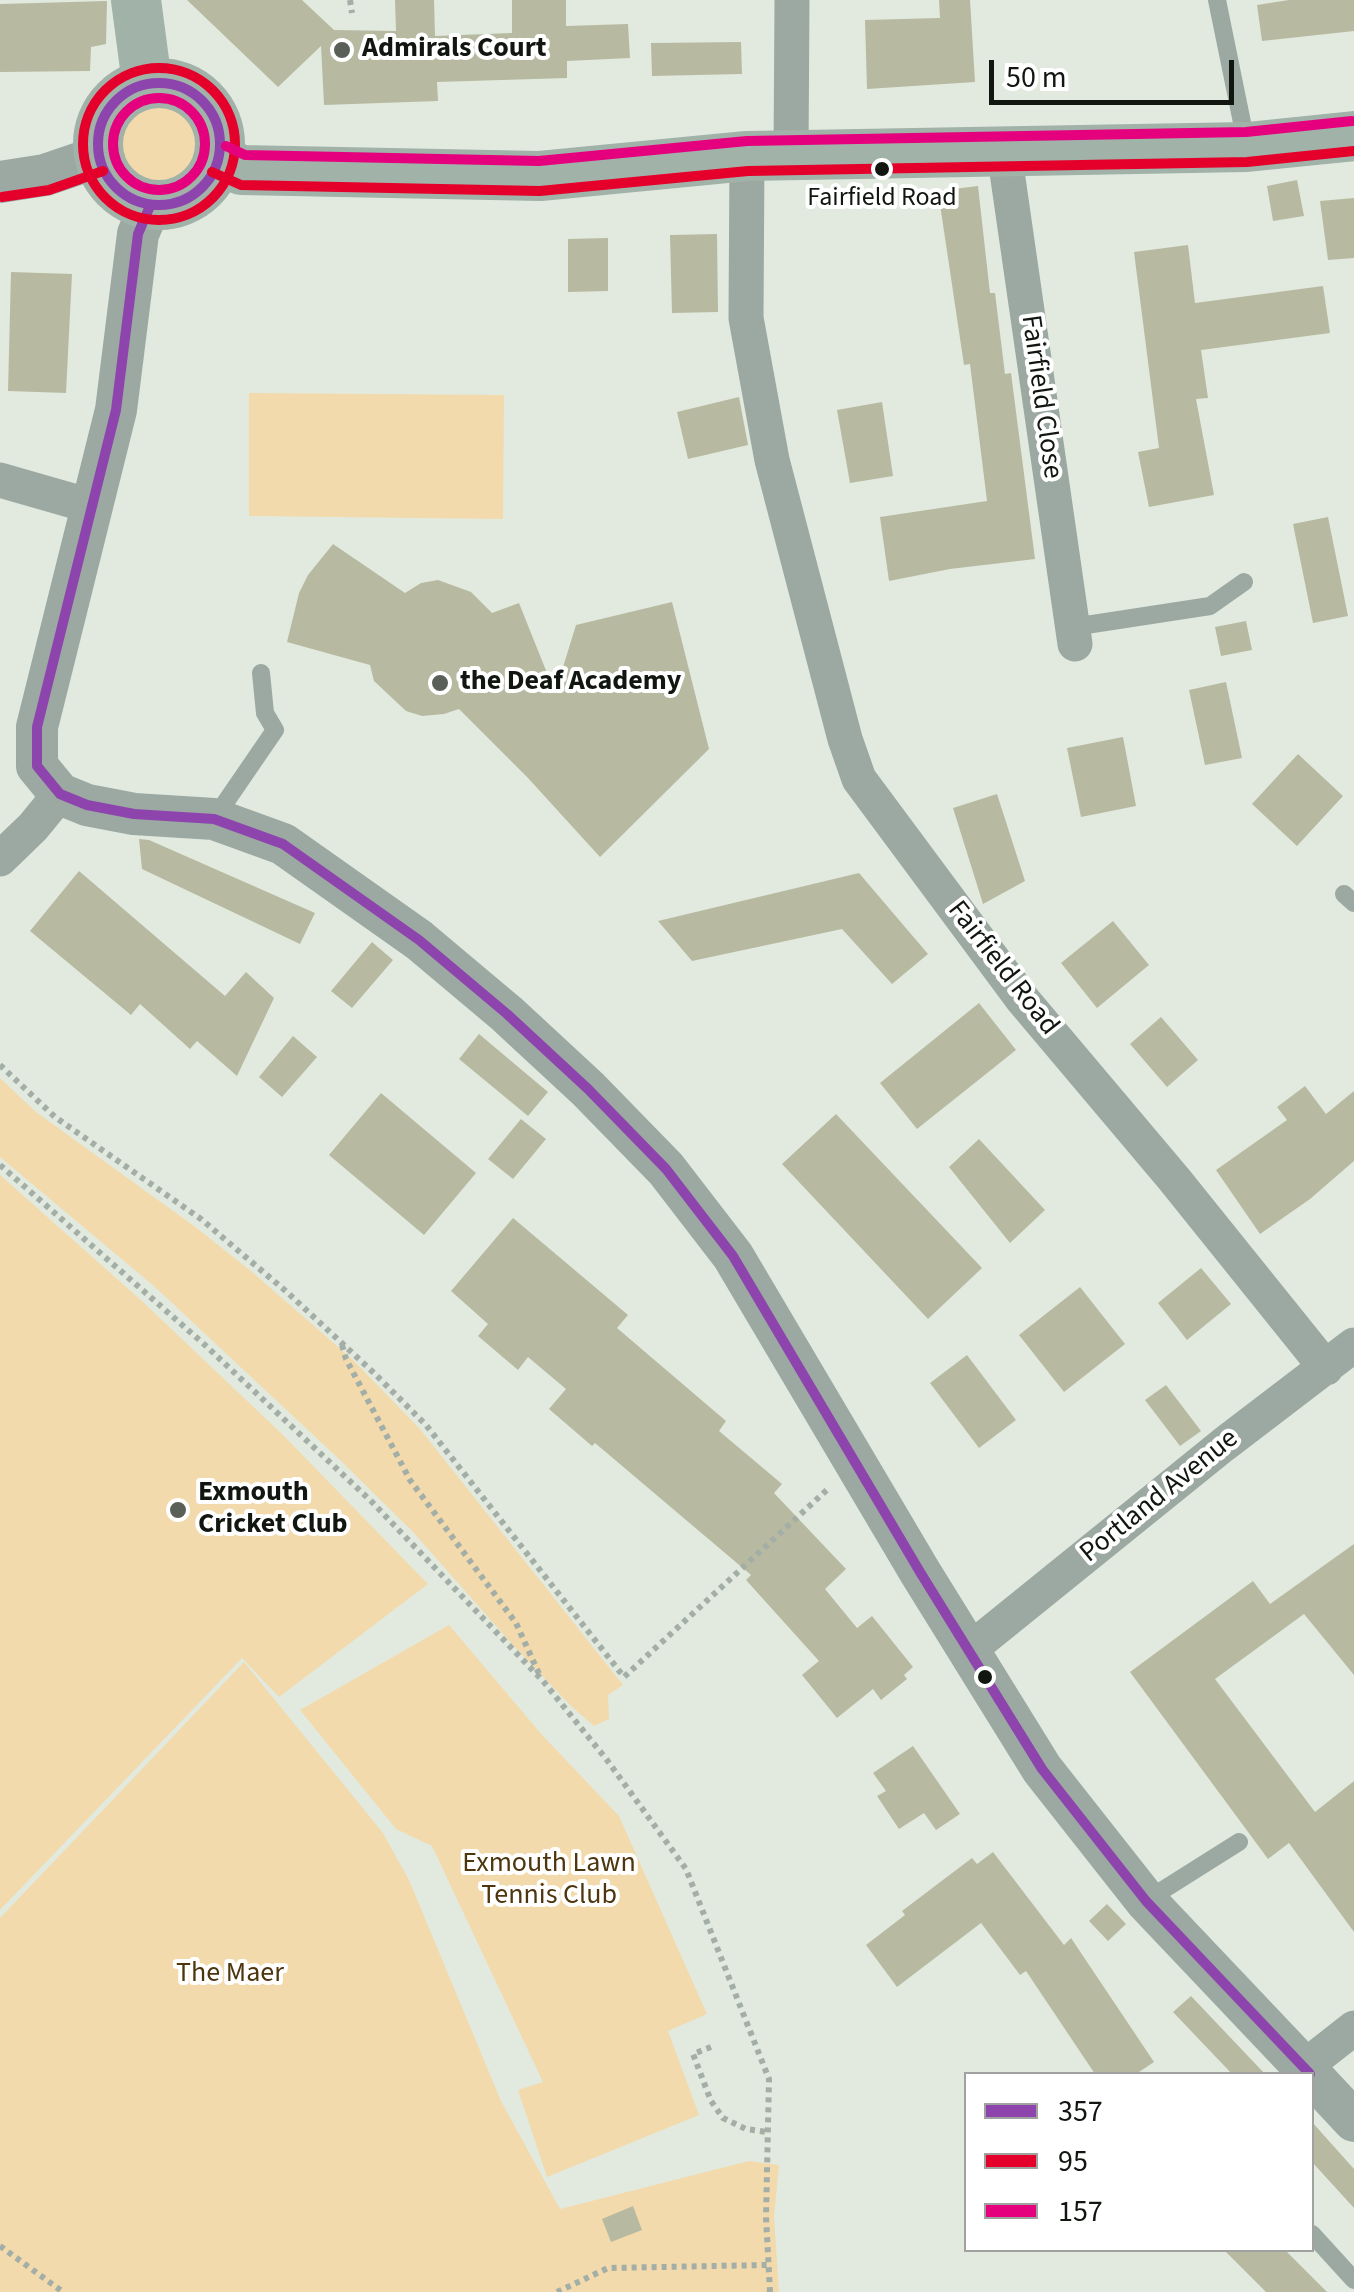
<!DOCTYPE html>
<html>
<head>
<meta charset="utf-8">
<style>
	body { margin:0 }
	#map { position:relative; width:1354px; height:2292px; overflow:hidden; background:#e2eadf; font-family:"Source Sans 3",sans-serif }
	canvas { display:block }
	.legend { position:absolute; left:964px; top:2072px; width:350px; height:180px; box-sizing:border-box; background:#fff; border:2px solid #a0a29f; margin:0; padding:12px 18px; list-style:none; font-size:30px; color:#111610 }
	.legend li { display:flex; align-items:center; gap:20px; height:50px }
	.legend b { width:50px; border:2px solid #a0a29f }
	.scale { position:absolute; left:989px; top:60px; width:245px; height:45px; box-sizing:border-box; border:5px solid #111610; border-top:0; padding-left:12px; font-size:30px; line-height:35px; white-space:nowrap; color:#111610; -webkit-text-stroke:8px #fff; paint-order:stroke }
</style>
</head>
<body>
<div id="map">
<canvas width="1354" height="2292"></canvas>
<ul class="legend">
<li><b style="height:12px;background:#8e44ad"></b>357</li>
<li><b style="height:12px;background:#e4002b"></b>95</li>
<li><b style="height:12px;background:#e5007d"></b>157</li>
</ul>
<div class="scale">50 m</div>
</div>
<script>
const ctx = document.querySelector('canvas').getContext('2d');
ctx.lineJoin = 'round';
function paint(path, color) {
  ctx.fillStyle = color;
  ctx.fill(path, 'evenodd');
}
function poly(rows) {
  const path = new Path2D();
  for (const r of rows) {
    if (r.length === 3) {
      path.moveTo(r[0] + r[2], r[1]);
      path.arc(r[0], r[1], r[2], 0, 2 * Math.PI);
      continue;
    }
    path.moveTo(r[0], r[1]);
    for (let i = 2; i < r.length; i += 2) path.lineTo(r[i], r[i + 1]);
  }
  return path;
}
function stroke(path, color, width, dash) {
  ctx.strokeStyle = color;
  ctx.lineWidth = width;
  ctx.lineCap = dash ? 'butt' : 'round';
  ctx.setLineDash(dash || []);
  ctx.stroke(path);
}
function label(font, color, halo, rows, align = 'center') {
  ctx.font = font + ' "Source Sans 3",sans-serif';
  ctx.lineWidth = 8;
  ctx.setLineDash([]);
  ctx.textBaseline = 'middle';
  ctx.strokeStyle = halo;
  ctx.fillStyle = color;
  for (const [text, x, y, turn = 0] of rows) {
    ctx.save();
    ctx.translate(x, y);
    ctx.rotate((+turn || 0) * Math.PI / 180);
    ctx.textAlign = isNaN(turn) ? turn : align;
    if (halo) ctx.strokeText(text, 0, 0);
    ctx.fillText(text, 0, 0);
    ctx.restore();
  }
}
const green = poly([
	[160,144,45],
	[249,393,504,395,503,519,249,516],
	[0,1078,36,1112,194,1226,251,1271,353,1360,420,1429,623,1685,608,1695,609,1719,594,1726,571,1706,512,1644,413,1532,340,1460,155,1287,0,1157],
	[0,1175,143,1302,283,1435,428,1584,279,1697,242,1658,0,1910],
	[449,1625,543,1736,619,1816,707,2014,668,2031,699,2115,547,2177,518,2090,543,2082,432,1846,396,1829,300,1710],
	[244,1662,383,1833,409,1880,501,2101,560,2209,749,2161,779,2165,774,2217,779,2292,0,2292,0,1918]
]);
const building = poly([
	[187,0,302,0,334,30,396,31,395,0,434,0,435,36,512,33,512,0,566,0,566,26,628,24,630,58,567,61,567,78,437,82,438,101,324,105,321,46,278,87],
	[939,0,970,0,975,82,867,89,865,20,940,18],
	[1289,0,1354,0,1354,31,1262,41,1257,5],
	[107,1,106,44,91,47,90,71,0,72,0,4],
	[741,42,742,74,652,76,651,43],
	[1297,180,1304,216,1273,221,1267,186],
	[978,186,990,293,995,293,1005,374,1011,373,1035,559,950,569,889,581,880,517,987,501,970,364,964,365,938,191],
	[1354,198,1354,258,1328,260,1320,201],
	[717,234,718,312,672,313,670,235],
	[608,238,608,291,568,292,568,239],
	[1188,245,1195,303,1323,286,1330,333,1201,350,1208,398,1196,399,1214,495,1149,507,1138,452,1159,448,1134,252],
	[11,272,72,274,66,393,8,391],
	[739,397,748,445,688,459,677,412],
	[882,402,893,476,850,483,837,410],
	[1328,517,1348,616,1313,623,1293,524],
	[333,544,405,593,421,583,438,580,471,592,492,613,519,603,555,693,576,625,672,602,709,749,600,857,528,778,459,709,444,714,422,716,406,711,374,681,370,665,287,642,299,593,308,575],
	[1246,621,1252,650,1221,656,1215,627],
	[1226,682,1242,758,1205,765,1189,690],
	[1123,737,1136,806,1081,817,1067,748],
	[1298,754,1343,796,1297,846,1252,804],
	[997,794,1025,881,983,904,953,808],
	[139,839,149,840,315,913,300,944,142,869],
	[79,871,225,996,246,972,274,998,237,1076,197,1041,190,1049,140,1004,131,1015,30,931],
	[859,873,928,954,892,984,842,929,692,961,658,921],
	[1113,921,1149,965,1097,1008,1061,963],
	[372,942,393,960,352,1008,331,991],
	[979,1003,1016,1050,917,1129,880,1083],
	[1161,1017,1198,1060,1167,1087,1130,1044],
	[479,1034,548,1092,528,1116,459,1059],
	[293,1036,317,1057,282,1097,259,1077],
	[1305,1086,1326,1114,1354,1091,1354,1161,1310,1199,1260,1234,1216,1170,1287,1120,1277,1107],
	[381,1093,476,1173,424,1235,329,1155],
	[836,1114,982,1268,928,1319,782,1164],
	[521,1119,546,1139,513,1179,488,1159],
	[979,1139,1045,1210,1010,1243,949,1167],
	[513,1218,628,1315,617,1328,726,1421,719,1431,782,1484,774,1493,846,1569,825,1589,857,1628,872,1616,913,1667,904,1675,907,1679,881,1700,873,1689,837,1718,802,1675,819,1661,746,1580,751,1575,595,1443,592,1446,549,1409,566,1389,528,1357,518,1370,478,1336,488,1324,451,1291],
	[1201,1268,1231,1304,1187,1340,1158,1303],
	[1080,1287,1125,1344,1064,1392,1019,1335],
	[967,1355,1016,1420,979,1448,930,1383],
	[1166,1385,1201,1431,1180,1446,1145,1400],
	[1354,1544,1354,1675,1304,1614,1215,1679,1315,1812,1354,1781,1354,1932,1289,1843,1268,1859,1130,1672,1253,1581,1270,1604],
	[913,1746,960,1814,936,1830,924,1813,899,1829,877,1796,886,1791,873,1773],
	[993,1852,1064,1945,1071,1938,1154,2062,1136,2074,1095,2074,1026,1971,1020,1975,981,1923,897,1987,866,1945,905,1915,902,1911,972,1858,977,1864],
	[1107,1904,1126,1924,1108,1941,1089,1921],
	[1191,1996,1265,2074,1232,2074,1173,2012],
	[1312,2122,1354,2169,1354,2208,1312,2162],
	[633,2206,642,2230,611,2242,602,2219],
	[1224,2250,1285,2250,1327,2292,1266,2292]
]);
const path = poly([
	[350,0,352,13],
	[0,1065,55,1117,201,1219,288,1293,374,1373,426,1425,624,1677,829,1488],
	[0,1165,205,1345,371,1501,543,1681,607,1760,686,1869,769,2079,766,2217,770,2292],
	[342,1345,346,1359,410,1480,516,1623,540,1676],
	[711,2047,693,2054,711,2101,723,2118,746,2129,767,2132],
	[0,2246,63,2292],
	[557,2292,608,2268,767,2265]
]);
const service = poly([
	[1217,0,1246,142],
	[1073,627,1210,606,1244,582],
	[214,819,275,730,265,713,261,673],
	[1344,894,1354,903],
	[1147,1900,1239,1842],
	[1312,2234,1354,2280]
]);
const minor = poly([
	[1004,151,1075,644],
	[747,156,746,318,772,460,845,739,859,779,1023,1000,1174,1179,1326,1368],
	[791,156,792,0],
	[0,480,94,507],
	[0,859,33,827,60,794],
	[968,1651,1223,1445,1354,1345],
	[1303,2068,1354,2028]
]);
const tertiary = poly([
	[0,182,45,175,98,157],
	[150,206,138,234,116,410,37,727,37,766,60,794,87,805,134,814,214,819,283,844,419,940,507,1014,588,1089,666,1169,733,1256,920,1572,1042,1769,1146,1901,1310,2074],
	[1312,2076,1354,2121]
]);
const secondary = poly([
	[136,0,147,83],
	[159,144,61],
	[219,159,241,170,540,176,747,156,1247,147,1354,136]
]);
const bus1 = poly([
	[159,144,61],
	[150,206,138,234,116,410,37,727,37,766,60,794,87,805,134,814,214,819,283,844,419,940,507,1014,588,1089,666,1169,733,1256,920,1572,1042,1769,1146,1901,1310,2074]
]);
const bus2 = poly([
	[159,144,76],
	[212,172,241,185,540,191,748,171,1247,162,1354,151],
	[2,197,49,190,103,171]
]);
const bus3 = poly([
	[159,144,46],
	[226,146,245,155,539,161,747,141,1246,132,1352,121]
]);
const markers = [
	[342,50,10,"#5a6058"],
	[882,169,9,"#111610"],
	[440,683,10,"#5a6058"],
	[178,1510,10,"#5a6058"],
	[985,1677,9,"#111610"]
];
const busNames = [
	["Fairfield Road",882,199]
];
const poiNames = [
	["Admirals Court",362,50],
	["the Deaf Academy",460,683],
	["Exmouth",198,1494],
	["Cricket Club",198,1526]
];
const streetNames = [
	["Fairfield Close",1040,397,82],
	["Fairfield Road",1002,969,52],
	["Portland Avenue",1160,1497,-39]
];
const parkNames = [
	["Exmouth Lawn",549,1865],
	["Tennis Club",549,1897],
	["The Maer",230,1975]
];
paint(green, '#f2daac');
paint(building, '#b7baa0');
stroke(path, '#a3aea7', 6, [5, 5]);
stroke(service, '#9ba9a2', 18);
stroke(minor, '#9ba9a2', 35);
stroke(tertiary, '#9ba9a2', 42);
stroke(secondary, '#a1b2a9', 50);
stroke(bus1, '#8e44ad', 10);
stroke(bus2, '#e4002b', 10);
stroke(bus3, '#e5007d', 10);
for (const [x, y, r, color] of markers) {
  const dot = new Path2D();
  dot.arc(x, y, r, 0, 2 * Math.PI);
  ctx.fillStyle = color;
  ctx.fill(dot);
  stroke(dot, '#fff', 4);
}
label('26px', '#111610', '#fff', busNames);
label('bold 28px', '#111610', '#fff', poiNames, 'left');
label('28px', '#111610', '#fff', streetNames);
label('28px', '#4d350d', '#fff', parkNames);
</script>
</body>
</html>
